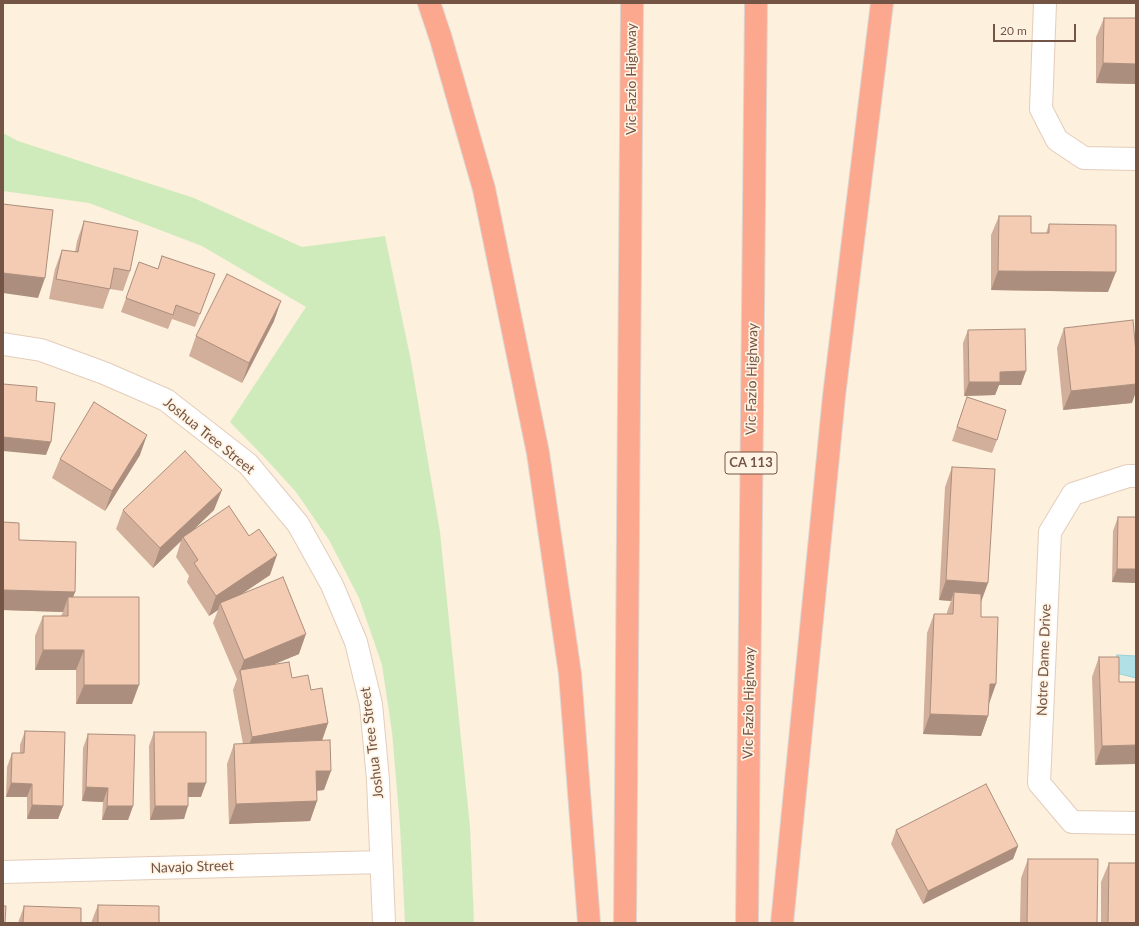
<!DOCTYPE html>
<html>
<head>
<meta charset="utf-8">
<style>
	body { margin:0 }
	#map { position:relative; width:1139px; height:926px; overflow:hidden; background:#fdf0dd; font-family:Lato,sans-serif }
	canvas { display:block }
	.frame { position:absolute; inset:0; border:4px solid #745445; pointer-events:none }
	.scale { position:absolute; left:993px; top:24px; width:83px; height:18px; box-sizing:border-box; border:2px solid #745445; border-top:0; padding-left:5px; font-size:12px; line-height:14px; white-space:nowrap; color:#745445; -webkit-text-stroke:3px #fff4e4; paint-order:stroke }
</style>
</head>
<body>
<div id="map">
<canvas width="1139" height="926"></canvas>
<div class="frame"></div>
<div class="scale">20 m</div>
</div>
<script>
const ctx = document.querySelector('canvas').getContext('2d');
ctx.lineJoin = 'round';
function paint(path, color) {
  ctx.fillStyle = color;
  ctx.fill(path, 'evenodd');
}
function poly(rows) {
  const path = new Path2D();
  for (const r of rows) {
    path.moveTo(r[0], r[1]);
    for (let i = 2; i < r.length; i += 2) path.lineTo(r[i], r[i + 1]);
  }
  return path;
}
function stroke(path, color, width, dash) {
  ctx.strokeStyle = color;
  ctx.lineWidth = width;
  ctx.lineCap = dash ? 'butt' : 'round';
  ctx.setLineDash(dash || []);
  ctx.stroke(path);
}
function label(font, color, halo, rows, align = 'center') {
  ctx.font = font + ' Lato,sans-serif';
  ctx.lineWidth = 3.5;
  ctx.setLineDash([]);
  ctx.textBaseline = 'middle';
  ctx.strokeStyle = halo;
  ctx.fillStyle = color;
  for (const [text, x, y, turn = 0] of rows) {
    ctx.save();
    ctx.translate(x, y);
    ctx.rotate((+turn || 0) * Math.PI / 180);
    ctx.textAlign = isNaN(turn) ? turn : align;
    if (halo) ctx.strokeText(text, 0, 0);
    ctx.fillText(text, 0, 0);
    ctx.restore();
  }
}
const green = poly([
	[3,133,18,141,194,198,302,247,385,236,411,361,440,532,470,827,474,923,405,923,400,826,392,732,382,665,359,598,329,540,296,492,265,458,230,422,306,307,202,246,89,203,3,191]
]);
const water = poly([
	[1117,655,1136,656,1136,678,1116,673,1117,655]
]);
const minor = poly([
	[1045,3,1041,109,1057,140,1084,158,1136,159],
	[3,344,41,350,104,373,166,400,248,464,298,524,332,585,356,642,371,704,378,780,384,923],
	[1136,476,1128,476,1073,494,1050,532,1039,783,1072,822,1136,823],
	[3,872,381,862]
]);
const motorway = poly([
	[429,3,441,39,484,189,538,453,570,674,589,923],
	[625,923,632,3],
	[747,923,756,3],
	[782,923,834,396,882,3]
]);
const wall = poly([
	[1104,18,1136,18,1136,84,1096,83,1096,37],
	[999,216,1031,233,1046,233,1049,224,1108,292,991,290,991,235],
	[84,221,130,271,123,291,110,289,103,309,49,299,55,269,62,250,75,252,77,241],
	[162,256,215,274,195,327,172,319,168,329,121,312,139,262,158,269],
	[274,321,242,383,189,356,196,336],
	[1064,328,1132,403,1063,410,1057,348],
	[968,330,1021,385,999,385,995,395,964,396,963,343],
	[967,397,997,440,992,453,952,441],
	[140,455,105,511,52,478,60,459],
	[952,467,981,602,981,617,989,704,988,716,981,736,923,734,927,633,934,614,947,614,947,612,951,601,939,600,945,487],
	[123,510,214,510,192,531,270,575,239,596,299,654,274,664,292,678,311,690,328,723,322,741,324,790,317,791,317,801,310,821,229,824,227,764,234,744,243,744,233,690,237,679,213,623,218,610,209,616,187,582,189,576,176,557,181,541,153,568,116,529],
	[1118,517,1136,517,1136,583,1112,582,1113,531],
	[3,522,19,540,75,592,73,597,132,704,76,704,76,670,35,670,35,636,43,616,61,616,63,612,3,610],
	[1099,657,1119,682,1136,682,1095,765,1092,677],
	[25,731,63,806,58,819,27,819,27,797,6,797,7,767,12,753,20,753,20,745],
	[154,732,201,797,188,797,184,819,150,820,149,746],
	[88,734,133,806,128,820,102,820,103,802,82,801,83,748],
	[896,830,1018,846,1013,859,923,904,891,844],
	[1028,859,1097,923,1020,923,1021,878],
	[1109,863,1136,923,1101,923,1101,882],
	[98,905,159,923,91,923],
	[24,906,81,923,18,923]
]);
const shadedWall = poly([
	[1103,63,1136,64,1136,84,1096,83],
	[998,271,1116,272,1108,292,991,290],
	[3,273,45,278,38,298,3,293],
	[281,301,274,321,242,383,249,363],
	[1026,371,1021,385,999,385,995,395,964,396,969,382,1000,372],
	[1136,384,1136,392,1132,403,1063,410,1071,391],
	[147,435,140,455,105,511,112,491],
	[3,437,51,442,46,455,3,451],
	[222,490,214,510,184,539,183,537,181,541,153,568,160,548],
	[277,555,270,575,222,607,220,603,218,610,209,616,216,596],
	[1117,569,1136,569,1136,583,1112,582],
	[946,580,988,583,981,602,954,592,951,601,939,600],
	[3,590,75,592,68,611,68,597,63,612,3,610],
	[306,634,299,654,241,678,240,670,237,680,244,660],
	[43,650,84,650,76,670,35,670],
	[990,684,996,684,989,704],
	[84,685,139,685,132,704,76,704],
	[930,714,988,716,981,736,923,734],
	[328,723,321,743,245,757,252,737],
	[1136,745,1136,764,1095,765,1102,746],
	[316,771,331,771,324,790,309,791],
	[11,783,32,784,27,797,6,797],
	[188,783,206,783,201,797,183,797],
	[86,787,108,788,103,802,82,801],
	[317,801,310,821,229,824,236,804],
	[32,805,63,806,58,819,27,819],
	[107,806,133,806,128,820,102,820],
	[155,806,188,806,184,819,150,820],
	[1018,846,1013,859,923,904,928,891]
]);
const building = poly([
	[1104,18,1136,18,1136,64,1103,63,1104,18],
	[3,204,53,210,45,278,3,273,3,204],
	[999,216,1031,216,1031,233,1049,233,1049,224,1116,225,1116,272,998,271,999,216],
	[84,221,138,231,130,271,114,268,110,289,56,279,62,250,78,252,84,221],
	[162,256,215,274,200,314,176,305,173,315,126,298,139,262,158,269,162,256],
	[227,274,281,301,249,363,196,336,227,274],
	[1133,320,1136,353,1136,384,1071,391,1064,328,1133,320],
	[1025,329,1026,371,1000,372,1000,382,969,382,968,330,1025,329],
	[3,384,37,387,36,401,55,403,51,442,3,437,3,384],
	[967,397,1006,410,997,440,957,427,967,397],
	[94,402,147,435,112,491,60,459,94,402],
	[185,451,222,490,160,548,123,510,185,451],
	[952,467,995,469,988,583,946,580,952,467],
	[229,506,249,536,259,529,277,555,216,596,194,563,198,560,183,537,229,506],
	[1118,517,1136,517,1136,569,1117,569,1118,517],
	[3,522,19,523,19,540,76,542,75,592,3,590,3,522],
	[283,577,306,634,244,660,220,603,283,577],
	[954,592,981,594,981,617,998,617,996,684,990,684,988,716,930,714,934,614,953,614,954,592],
	[68,597,139,597,139,685,84,685,84,650,43,650,43,616,68,616,68,597],
	[1099,657,1119,657,1119,682,1136,682,1136,745,1102,746,1099,657],
	[289,662,292,678,308,675,311,690,322,688,328,723,252,737,240,670,289,662],
	[25,731,65,732,63,806,32,805,32,784,11,783,12,753,24,753,25,731],
	[154,732,206,732,206,783,188,783,188,806,155,806,154,732],
	[88,734,135,735,133,806,107,806,108,788,86,787,88,734],
	[330,740,331,771,316,771,317,801,236,804,234,744,330,740],
	[986,784,1018,846,928,891,896,830,986,784],
	[1028,859,1098,859,1097,923,1027,923,1028,859],
	[1109,863,1136,863,1136,923,1108,923,1109,863],
	[98,905,159,906,159,923,98,923,98,905],
	[3,906,6,906,5,923,3,923,3,906],
	[24,906,81,908,81,923,23,923,24,906]
]);
const shields = [
	[751,463,52]
];
const shieldNames = [
	["CA 113",751,463]
];
const streetNames = [
	["Vic Fazio Highway",631,79,-90],
	["Vic Fazio Highway",752,379,-89],
	["Joshua Tree Street",209,436,39],
	["Notre Dame Drive",1044,660,-88],
	["Vic Fazio Highway",749,703,-89],
	["Joshua Tree Street",372,743,-97],
	["Navajo Street",192,867,-2]
];
paint(green, '#d0ebbb');
paint(water, '#b1e1e7');
stroke(water, '#97d1da', 1);
stroke(minor, '#e3cdbc', 24);
stroke(motorway, '#ded6d2', 24);
stroke(minor, '#fff', 22);
stroke(motorway, '#fca88f', 22);
paint(wall, '#d2af9a');
paint(shadedWall, '#ab8e7d');
paint(building, '#f4cbb3');
stroke(building, '#ab8e7d', 1);
for (const [x, y, w] of shields) {
  const box = new Path2D();
  box.roundRect(x - w / 2, y - 11, w, 22, 3);
  ctx.fillStyle = '#fff4e4';
  ctx.fill(box);
  stroke(box, '#745445', 1);
}
label('bold 13px', '#745445', null, shieldNames);
label('14px', '#745445', '#fff4e4', streetNames);
</script>
</body>
</html>
